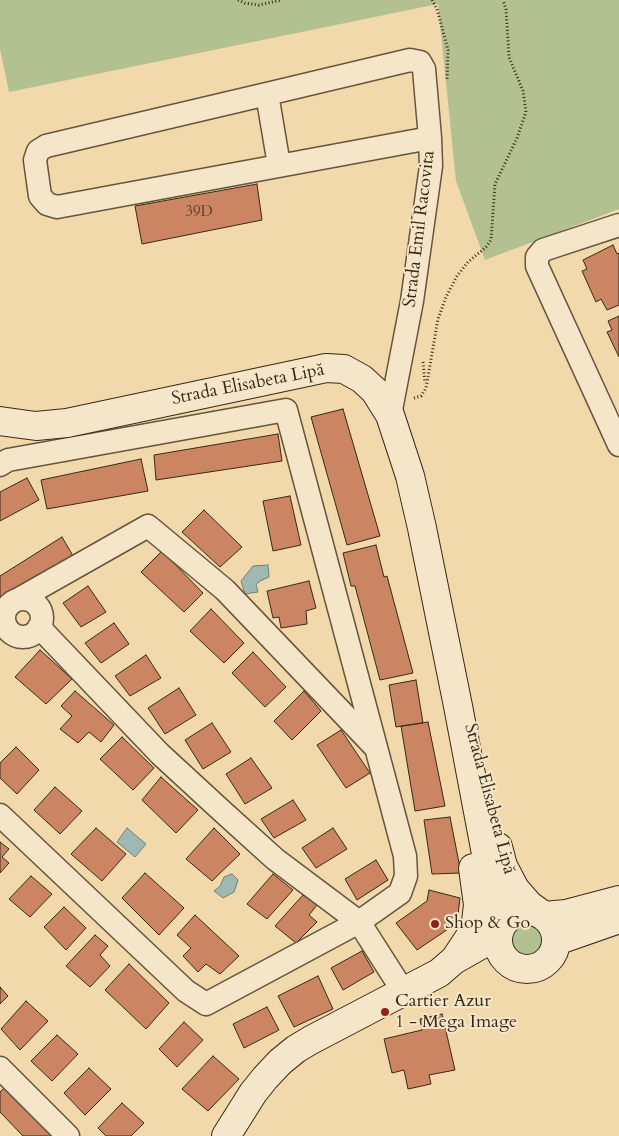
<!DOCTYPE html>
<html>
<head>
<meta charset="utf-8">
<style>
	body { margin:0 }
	canvas { display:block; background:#f1d9ac }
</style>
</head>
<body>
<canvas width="619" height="1136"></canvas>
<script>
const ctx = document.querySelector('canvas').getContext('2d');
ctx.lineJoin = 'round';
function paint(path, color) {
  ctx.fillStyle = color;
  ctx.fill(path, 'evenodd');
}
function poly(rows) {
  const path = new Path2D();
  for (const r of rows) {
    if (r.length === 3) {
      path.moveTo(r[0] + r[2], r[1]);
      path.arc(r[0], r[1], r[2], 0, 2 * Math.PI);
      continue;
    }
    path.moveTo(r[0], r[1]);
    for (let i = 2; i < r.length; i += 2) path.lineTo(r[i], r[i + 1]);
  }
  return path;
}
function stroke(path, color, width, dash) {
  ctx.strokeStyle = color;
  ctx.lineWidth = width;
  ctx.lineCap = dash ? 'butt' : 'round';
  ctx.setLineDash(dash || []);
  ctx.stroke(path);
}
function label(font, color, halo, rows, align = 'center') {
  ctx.font = font + ' Cardo,serif';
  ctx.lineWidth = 4;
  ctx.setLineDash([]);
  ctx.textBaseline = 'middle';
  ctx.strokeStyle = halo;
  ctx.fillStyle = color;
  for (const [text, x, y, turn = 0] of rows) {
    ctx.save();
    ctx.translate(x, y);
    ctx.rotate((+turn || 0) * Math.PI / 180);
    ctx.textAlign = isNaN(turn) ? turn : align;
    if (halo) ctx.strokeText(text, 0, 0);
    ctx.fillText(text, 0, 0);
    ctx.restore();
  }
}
const green = poly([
	[0,0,619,0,619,209,485,260,456,181,438,4,9,92,0,49],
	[527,940,18]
]);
const water = poly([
	[268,565,269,577,260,581,256,585,258,592,245,594,241,581,253,566,268,565],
	[127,828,146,844,135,857,117,842,127,828],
	[232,874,238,880,234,892,223,898,214,891,220,886,224,877,232,874]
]);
const building = poly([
	[257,184,262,220,142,244,135,206,257,184],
	[613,245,617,254,619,253,619,305,607,310,601,299,596,302,582,271,587,269,583,260,613,245],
	[619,316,619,357,607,332,612,330,608,321,619,316],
	[343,409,380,536,347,545,311,417,343,409],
	[278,434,282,461,156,480,154,455,278,434],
	[141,459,148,491,47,509,41,480,141,459],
	[27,478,39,500,0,521,0,492,27,478],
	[290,496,301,545,273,551,263,501,290,496],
	[204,510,242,547,220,567,182,532,204,510],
	[62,537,76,561,2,605,0,601,0,576,62,537],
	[376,545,384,577,387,576,413,673,380,680,355,586,351,586,343,553,376,545],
	[162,551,203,593,184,612,141,572,162,551],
	[309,581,316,608,306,611,307,624,281,628,279,617,273,618,267,591,309,581],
	[88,586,106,612,81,627,63,603,88,586],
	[211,609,244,643,224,663,190,631,211,609],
	[114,623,129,644,101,663,85,643,114,623],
	[40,650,72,679,46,704,15,677,40,650],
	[253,652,286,687,265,707,232,673,253,652],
	[146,655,161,678,130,696,115,676,146,655],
	[416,680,423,723,396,727,389,685,416,680],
	[179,688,196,715,165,734,148,708,179,688],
	[75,691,114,725,101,742,89,732,78,743,60,729,72,716,61,706,75,691],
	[304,691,321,711,292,740,274,721,304,691],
	[428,722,445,806,415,811,401,726,428,722],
	[212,723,231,752,203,769,185,740,212,723],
	[341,730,370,773,346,788,317,745,341,730],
	[122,737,154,768,133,790,100,759,122,737],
	[16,747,39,770,17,794,0,778,0,763,16,747],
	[251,758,272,788,245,804,226,774,251,758],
	[161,777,198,810,176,833,142,800,161,777],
	[55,787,82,811,60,834,34,810,55,787],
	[293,800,306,820,274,838,261,819,293,800],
	[450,817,461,873,432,874,424,820,450,817],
	[96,828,126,854,102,881,71,854,96,828],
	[214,828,240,854,212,881,186,859,214,828],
	[333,828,347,849,316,868,302,848,333,828],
	[0,842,9,849,2,857,9,863,0,873,0,842],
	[376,860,388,880,357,900,345,879,376,860],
	[145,873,184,908,159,935,122,898,145,873],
	[273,874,293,890,267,919,247,904,273,874],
	[31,876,52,894,30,917,9,899,31,876],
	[429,890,460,898,457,923,417,950,396,923,427,901,429,890],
	[303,895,317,905,309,915,317,922,296,943,275,926,303,895],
	[64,907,86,928,66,950,44,927,64,907],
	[195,915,239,956,220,974,206,964,198,972,183,956,191,948,177,935,195,915],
	[95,935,108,946,100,955,110,966,90,987,66,966,95,935],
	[362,951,374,972,343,990,331,968,362,951],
	[129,964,169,1003,146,1029,105,990,129,964],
	[318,976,333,1009,294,1027,278,996,318,976],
	[0,987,8,996,0,1004,0,987],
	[26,1001,48,1021,20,1050,1,1029,26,1001],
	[267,1007,279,1030,244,1048,233,1024,267,1007],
	[442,1014,455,1070,429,1075,431,1084,408,1089,404,1070,392,1073,384,1039,422,1030,420,1019,442,1014],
	[184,1022,203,1040,177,1067,159,1049,184,1022],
	[57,1035,78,1054,52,1081,31,1061,57,1035],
	[213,1056,239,1079,208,1111,182,1089,213,1056],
	[89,1068,111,1089,85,1115,64,1093,89,1068],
	[8,1084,58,1136,23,1136,0,1112,0,1092,8,1084],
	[122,1103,144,1123,131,1136,106,1136,98,1128,122,1103]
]);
const path = poly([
	[238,0,245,3,259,5,281,0],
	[432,0,437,9,448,50,447,80],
	[423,362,425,383],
	[414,398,421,396,426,388,438,319,446,297,457,276,468,262,486,247,491,240,495,184,517,138,526,112,523,91,509,57,506,9,503,0]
]);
const street = poly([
	[267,94,46,146,38,151,35,160,40,196,47,204,57,207,430,138],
	[279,165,267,94,410,60,420,62,424,69,430,138,431,166,412,301,390,415],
	[619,225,543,250,537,257,537,266,619,445],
	[0,465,8,460,286,410,405,856,406,876,400,893,359,922,206,1004,186,991,0,815],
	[23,618,19],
	[19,599,148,526,225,590,376,748],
	[39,627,160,754,223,812,275,859,359,922,403,991],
	[0,1068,68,1136]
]);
const secondary = poly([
	[0,421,36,426,67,423,326,368,344,369,362,379,375,391,390,415,410,476,422,528,458,706,494,896,504,921],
	[498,847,503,866,515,889,529,905,540,913],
	[527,940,29],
	[544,916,566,914,619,900],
	[556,941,619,919],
	[455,959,471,935,476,922,478,905,473,868],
	[226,1136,253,1093,265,1078,280,1062,296,1049,311,1040,439,973,454,960,498,935]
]);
const markers = [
	[435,924,5,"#8f2418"],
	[385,1012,5,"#8f2418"]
];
const numberNames = [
	["39D",199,213]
];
const streetNames = [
	["Strada Emil Racovita",420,229,-83],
	["Strada Elisabeta Lipă",248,385,-11],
	["Strada Elisabeta Lipă",489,799,75]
];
const poiNames = [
	["Shop & Go",445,924],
	["Cartier Azur",395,1002],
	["1 - Mega Image",395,1023]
];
paint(green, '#b3c08f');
paint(water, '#9db9b2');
stroke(water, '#747f74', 1);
paint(building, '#cb8563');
stroke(building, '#372918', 1);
stroke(street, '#66553d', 25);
stroke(secondary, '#372918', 30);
stroke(path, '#372918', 3, [1, 2.5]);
stroke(street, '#f6e6c9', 22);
stroke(secondary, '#f6e6c9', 28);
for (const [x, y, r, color] of markers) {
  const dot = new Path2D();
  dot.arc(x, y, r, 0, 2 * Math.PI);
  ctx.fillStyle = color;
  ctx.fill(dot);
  stroke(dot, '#f6e6c9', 2);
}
label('15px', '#5c402b', null, numberNames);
label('18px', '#372918', '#f6e6c9', streetNames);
label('18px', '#372918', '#f6e6c9', poiNames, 'left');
</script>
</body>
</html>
